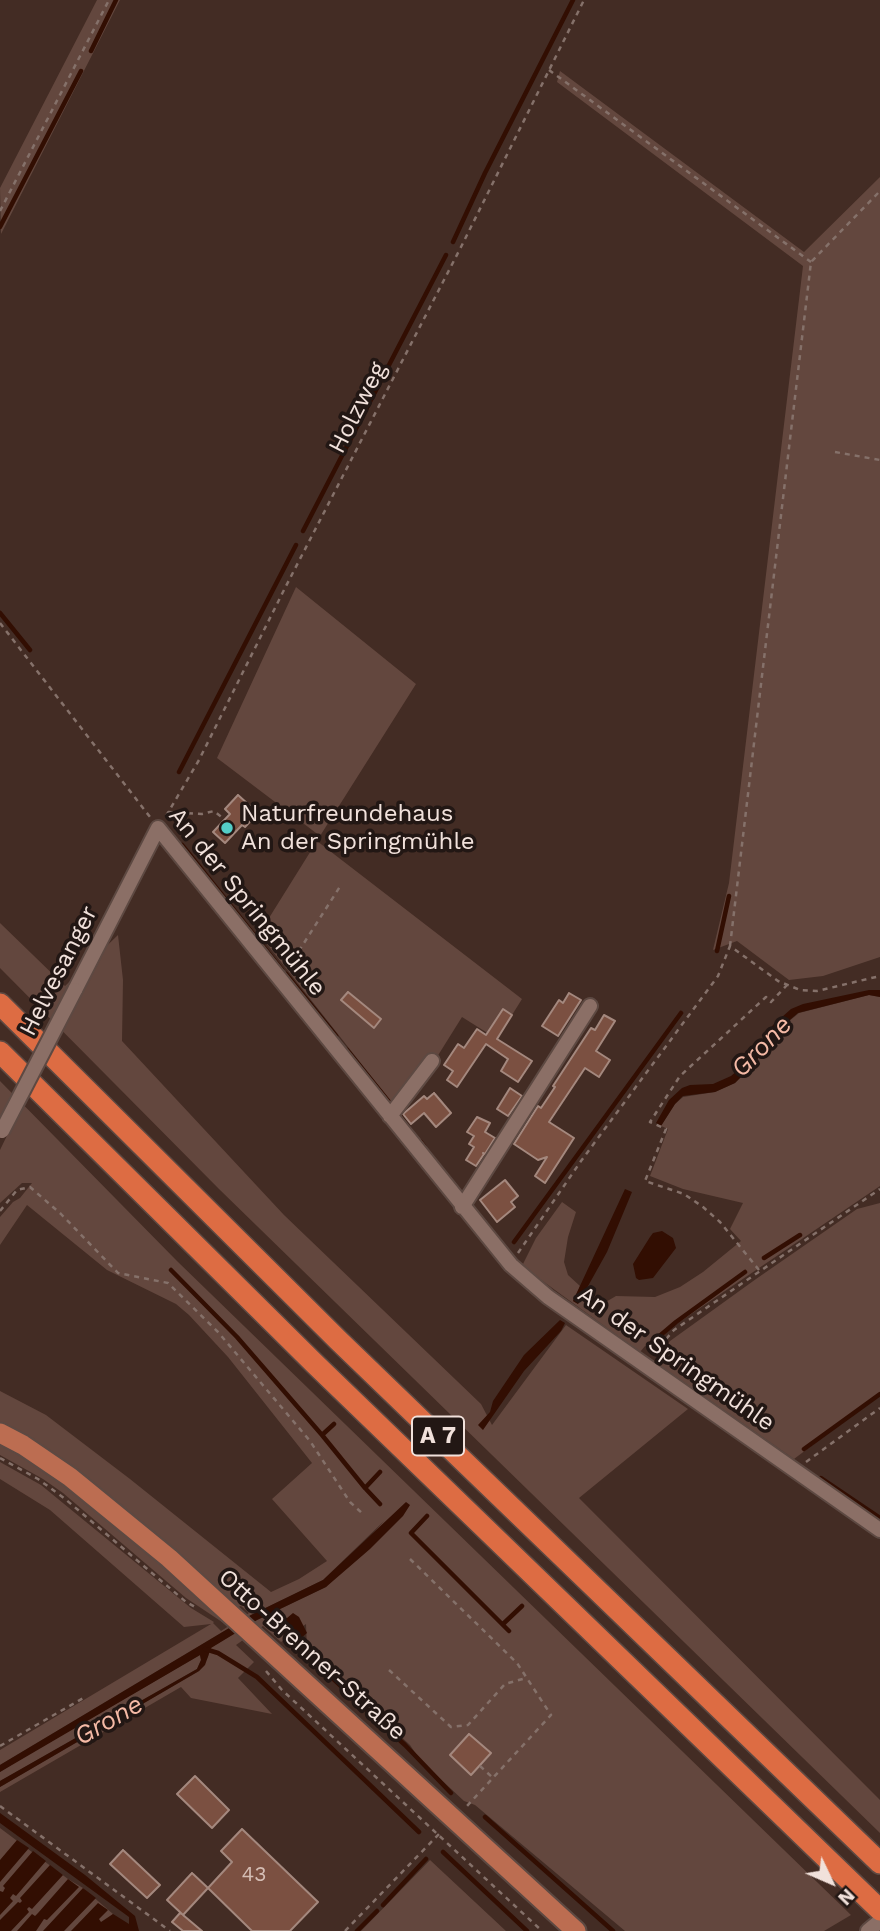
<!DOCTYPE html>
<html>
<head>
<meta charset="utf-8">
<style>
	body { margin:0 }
	#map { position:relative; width:880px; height:1931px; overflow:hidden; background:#432c24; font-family:"Work Sans",sans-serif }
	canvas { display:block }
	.north { position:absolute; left:796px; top:1847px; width:70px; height:70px; -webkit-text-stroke:5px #221714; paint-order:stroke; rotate:134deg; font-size:19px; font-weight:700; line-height:28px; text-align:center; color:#f1e1db }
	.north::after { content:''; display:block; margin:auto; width:24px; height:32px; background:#f1e1db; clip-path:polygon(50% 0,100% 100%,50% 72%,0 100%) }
</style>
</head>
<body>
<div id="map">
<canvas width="880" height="1931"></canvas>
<div class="north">N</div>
</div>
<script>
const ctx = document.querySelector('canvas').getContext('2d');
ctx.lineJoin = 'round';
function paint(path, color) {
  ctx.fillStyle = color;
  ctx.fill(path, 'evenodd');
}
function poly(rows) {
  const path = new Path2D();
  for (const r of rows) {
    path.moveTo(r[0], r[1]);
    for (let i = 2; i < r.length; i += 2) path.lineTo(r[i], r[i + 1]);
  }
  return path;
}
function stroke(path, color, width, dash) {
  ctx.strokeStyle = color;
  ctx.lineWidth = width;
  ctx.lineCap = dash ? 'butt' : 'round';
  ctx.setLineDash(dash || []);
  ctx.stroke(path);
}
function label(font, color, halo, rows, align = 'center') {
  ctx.font = font + ' "Work Sans",sans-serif';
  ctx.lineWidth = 7;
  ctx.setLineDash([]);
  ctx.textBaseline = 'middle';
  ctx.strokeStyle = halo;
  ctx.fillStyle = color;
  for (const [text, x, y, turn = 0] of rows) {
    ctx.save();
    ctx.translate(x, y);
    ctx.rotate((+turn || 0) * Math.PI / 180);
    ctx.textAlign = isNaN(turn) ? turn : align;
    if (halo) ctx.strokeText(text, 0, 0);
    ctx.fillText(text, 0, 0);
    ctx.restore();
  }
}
const green = poly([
	[97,0,120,0,1,234,0,188],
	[560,71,804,252,880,177,880,957,823,976,789,980,737,941,713,950,729,883,803,266,557,82],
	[296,587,416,684,320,836,217,758],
	[317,841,522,999,497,1039,462,1017,437,1057,393,1104,259,934],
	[0,923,65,986,118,935,123,980,122,1041,284,1215,481,1404,492,1425,566,1325,688,1409,579,1498,880,1800,880,1833,219,1189,0,968],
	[869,995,880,997,880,1186,672,1327,651,1349,645,1346,640,1352,522,1266,536,1238,562,1202,576,1212,568,1237,564,1262,568,1275,580,1286,573,1301,578,1304,586,1290,604,1303,616,1296,655,1297,680,1287,703,1272,741,1241,730,1229,743,1203,683,1189,650,1176,668,1129,661,1126,675,1104,683,1097,715,1092,735,1083,754,1064,777,1031,799,1013],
	[0,1081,177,1261,851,1915,824,1931,625,1931,475,1805,464,1801,420,1760,410,1745,307,1650,306,1624,281,1642,263,1626,236,1645,254,1662,238,1678,272,1714,191,1698,181,1687,0,1792,0,1787,199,1671,208,1657,210,1648,257,1620,326,1587,384,1521,323,1580,251,1615,0,1765,0,1750,211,1624,184,1627,50,1510,0,1479,0,1462,41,1485,191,1608,214,1622,213,1623,221,1631,249,1613,241,1606,236,1608,118,1502,60,1460,0,1425,0,1391,46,1415,130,1479,271,1592,299,1579,327,1561,272,1499,312,1463,228,1357,189,1315,176,1304,107,1270,27,1205,0,1245,0,1217,13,1202,20,1198,32,1183,22,1183,0,1203,0,1150,17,1115,7,1105,0,1120],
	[880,1203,880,1394,794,1459,655,1362,670,1341,756,1279,857,1209],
	[0,1444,48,1472,80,1495,125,1532,228,1626,186,1598,63,1493,43,1479,0,1455],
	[200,1655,201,1660,197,1669,0,1781,0,1772,22,1758],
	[0,1828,68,1879,83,1888,113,1914,93,1931,0,1931],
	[430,1860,506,1931,361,1931]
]);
const water = poly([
	[869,990,880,990,880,997,869,995,798,1013,777,1031,754,1064,735,1083,715,1092,683,1096,675,1104,661,1126,656,1123,669,1100,682,1088,690,1085,713,1084,731,1076,744,1065,773,1025,791,1009,803,1004],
	[625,1189,632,1192,607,1252,578,1304,573,1301],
	[662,1231,673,1238,676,1248,653,1278,639,1280,636,1278,633,1264,650,1237,653,1233],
	[560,1320,565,1323,561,1331,524,1371,483,1430,478,1425,490,1412,493,1401,524,1355],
	[406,1502,410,1505,403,1516,370,1549,326,1587,257,1620,211,1648,205,1665,199,1671,0,1787,0,1781,197,1669,201,1660,200,1655,0,1772,0,1765,251,1615,323,1580],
	[293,1613,299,1617,307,1633,299,1640,287,1638,276,1627,278,1618,287,1618],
	[0,1813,85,1875,135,1916,139,1931,71,1931,98,1903,108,1910,99,1919,101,1922,113,1914,129,1924,129,1917,0,1823],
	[17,1840,29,1848,0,1882,0,1860],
	[33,1851,46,1861,16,1896,13,1894,10,1898,13,1901,0,1915,0,1891,3,1892,5,1888,3,1886],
	[50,1865,63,1875,32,1909,29,1907,27,1909,29,1912,11,1931,0,1931,0,1920,18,1902,20,1903,22,1901,20,1898],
	[68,1879,79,1887,47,1920,44,1919,36,1931,17,1931,32,1914,35,1916,38,1913],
	[83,1888,96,1898,64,1931,43,1931]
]);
const stream = poly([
	[91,51,116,0],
	[0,227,81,71],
	[453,242,485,173,573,0],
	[303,531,446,255],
	[0,613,30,650],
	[179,772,296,545],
	[182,845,282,970],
	[717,951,729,896],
	[286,974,336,1036],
	[347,1050,389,1102],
	[401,1117,412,1132],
	[421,1142,424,1146],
	[514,1242,681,1013],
	[764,1258,800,1235],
	[171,1270,237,1337,322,1435,365,1488],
	[649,1345,676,1322,745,1272],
	[322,1435,334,1424],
	[804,1449,880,1394],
	[821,1478,880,1518],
	[380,1504,365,1488,380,1472],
	[427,1516,411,1533,509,1631],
	[503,1624,522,1606],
	[295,1636,304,1652,405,1745,451,1793],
	[205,1649,218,1653,257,1677,419,1832],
	[485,1817,613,1931],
	[443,1852,527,1931],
	[383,1905,426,1859],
	[357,1931,377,1911]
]);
const building = poly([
	[238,795,258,813,245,827,242,825,225,843,213,832,230,814,225,809,238,795],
	[348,992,381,1019,374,1028,341,1000,348,992],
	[569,993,581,1000,558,1036,542,1026,559,1000,563,1003,569,993],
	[503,1009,512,1015,497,1039,532,1061,518,1082,501,1071,508,1059,486,1044,457,1087,447,1080,453,1071,444,1065,458,1044,464,1048,477,1029,486,1035,503,1009],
	[604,1015,615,1021,596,1051,610,1060,599,1077,585,1068,549,1122,574,1138,545,1183,535,1176,547,1157,538,1160,514,1144,538,1106,541,1108,555,1087,553,1086,591,1028,595,1030,604,1015],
	[510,1088,522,1096,508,1116,497,1109,510,1088],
	[434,1093,451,1113,436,1127,424,1113,411,1124,403,1114,424,1096,427,1099,434,1093],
	[477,1117,490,1123,485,1132,495,1138,485,1154,483,1153,484,1154,476,1166,466,1160,474,1147,469,1144,474,1136,467,1132,477,1117],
	[505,1180,518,1196,511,1202,515,1207,497,1222,480,1200,505,1180],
	[469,1734,491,1753,471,1775,450,1755,469,1734],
	[195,1776,229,1810,212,1828,177,1794,195,1776],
	[242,1829,318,1902,290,1931,252,1931,208,1888,232,1862,221,1851,242,1829],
	[123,1850,160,1885,147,1898,110,1864,123,1850],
	[192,1873,208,1888,183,1915,202,1931,183,1931,172,1922,180,1913,182,1914,167,1900,192,1873]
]);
const path = poly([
	[549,70,811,262],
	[0,211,109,0],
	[835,452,880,460],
	[0,623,150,817],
	[168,812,202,814,214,811,224,819],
	[166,816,199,760,285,588,461,247,584,0],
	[730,946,811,262,880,191],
	[288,968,341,885],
	[0,1211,17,1190,30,1187,61,1214,118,1273,168,1283,218,1332,310,1441,350,1502,363,1514],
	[518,1253,581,1161,718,976,730,946,778,981,800,990,817,991,880,976],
	[759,1270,720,1222,703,1207,684,1194,645,1181,666,1129,650,1122,680,1076,766,997,771,1002,787,985],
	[653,1354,674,1330,880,1189],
	[0,1458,38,1479,64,1498,186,1602,197,1608],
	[806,1462,880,1408],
	[410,1559,517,1663,551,1715,467,1806],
	[389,1670,451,1727,468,1725,505,1684,526,1678],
	[266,1671,282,1690,542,1931],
	[0,1746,85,1697],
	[480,1766,493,1778],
	[0,1806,170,1931],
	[345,1931,439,1834]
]);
const minor = poly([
	[75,990,158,828,511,1265,548,1297,880,1530],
	[390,1116,432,1061],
	[462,1207,590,1006],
	[868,1931,880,1921]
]);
const major = poly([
	[0,1433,23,1445,70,1477,169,1558,576,1931]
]);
const highway = poly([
	[0,1004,338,1340,880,1863],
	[0,1052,315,1364,880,1910]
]);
const minorBridge = poly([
	[2,1131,75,990]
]);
const markers = [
	[227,828,7,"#54cdc7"]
];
const numberNames = [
	["43",254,1875]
];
const shields = [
	[438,1436,52]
];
const shieldNames = [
	["A 7",438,1436]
];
const streetNames = [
	["Holzweg",358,408,-63],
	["An der Springmühle",247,902,51],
	["Helvesanger",59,971,-63],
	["An der Springmühle",676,1359,35],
	["Otto-Brenner-Straße",312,1655,42]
];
const poiNames = [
	["Naturfreundehaus",241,814],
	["An der Springmühle",241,842]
];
const waterNames = [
	["Grone",762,1047,-46],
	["Grone",109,1721,-30]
];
paint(green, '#63473e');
paint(water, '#320e02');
stroke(stream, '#320e02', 4.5);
paint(building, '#7b5041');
stroke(building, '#a4887e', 2);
stroke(minor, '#5d4942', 18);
stroke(major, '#5d4942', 23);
stroke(highway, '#5d4942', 24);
stroke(path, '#85716a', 2.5, [5, 5]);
stroke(minor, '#8b6f66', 14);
stroke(major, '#bc6d51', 19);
stroke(highway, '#dd6c43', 21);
stroke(minorBridge, '#5d4942', 18, []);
stroke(minorBridge, '#8b6f66', 14);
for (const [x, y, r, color] of markers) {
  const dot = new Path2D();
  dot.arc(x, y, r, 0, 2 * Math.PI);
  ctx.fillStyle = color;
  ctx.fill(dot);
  stroke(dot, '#221714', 2.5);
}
label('21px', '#d4bdb4', null, numberNames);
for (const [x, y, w] of shields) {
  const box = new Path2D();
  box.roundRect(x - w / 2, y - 19.5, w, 39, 5);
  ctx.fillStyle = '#221714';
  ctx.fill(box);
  stroke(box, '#f1e1db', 2);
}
label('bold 23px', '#f1e1db', null, shieldNames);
label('24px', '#f1e1db', '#221714', streetNames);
label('24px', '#f1e1db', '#221714', poiNames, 'left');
label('italic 26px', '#f5baa6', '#221714', waterNames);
</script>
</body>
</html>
